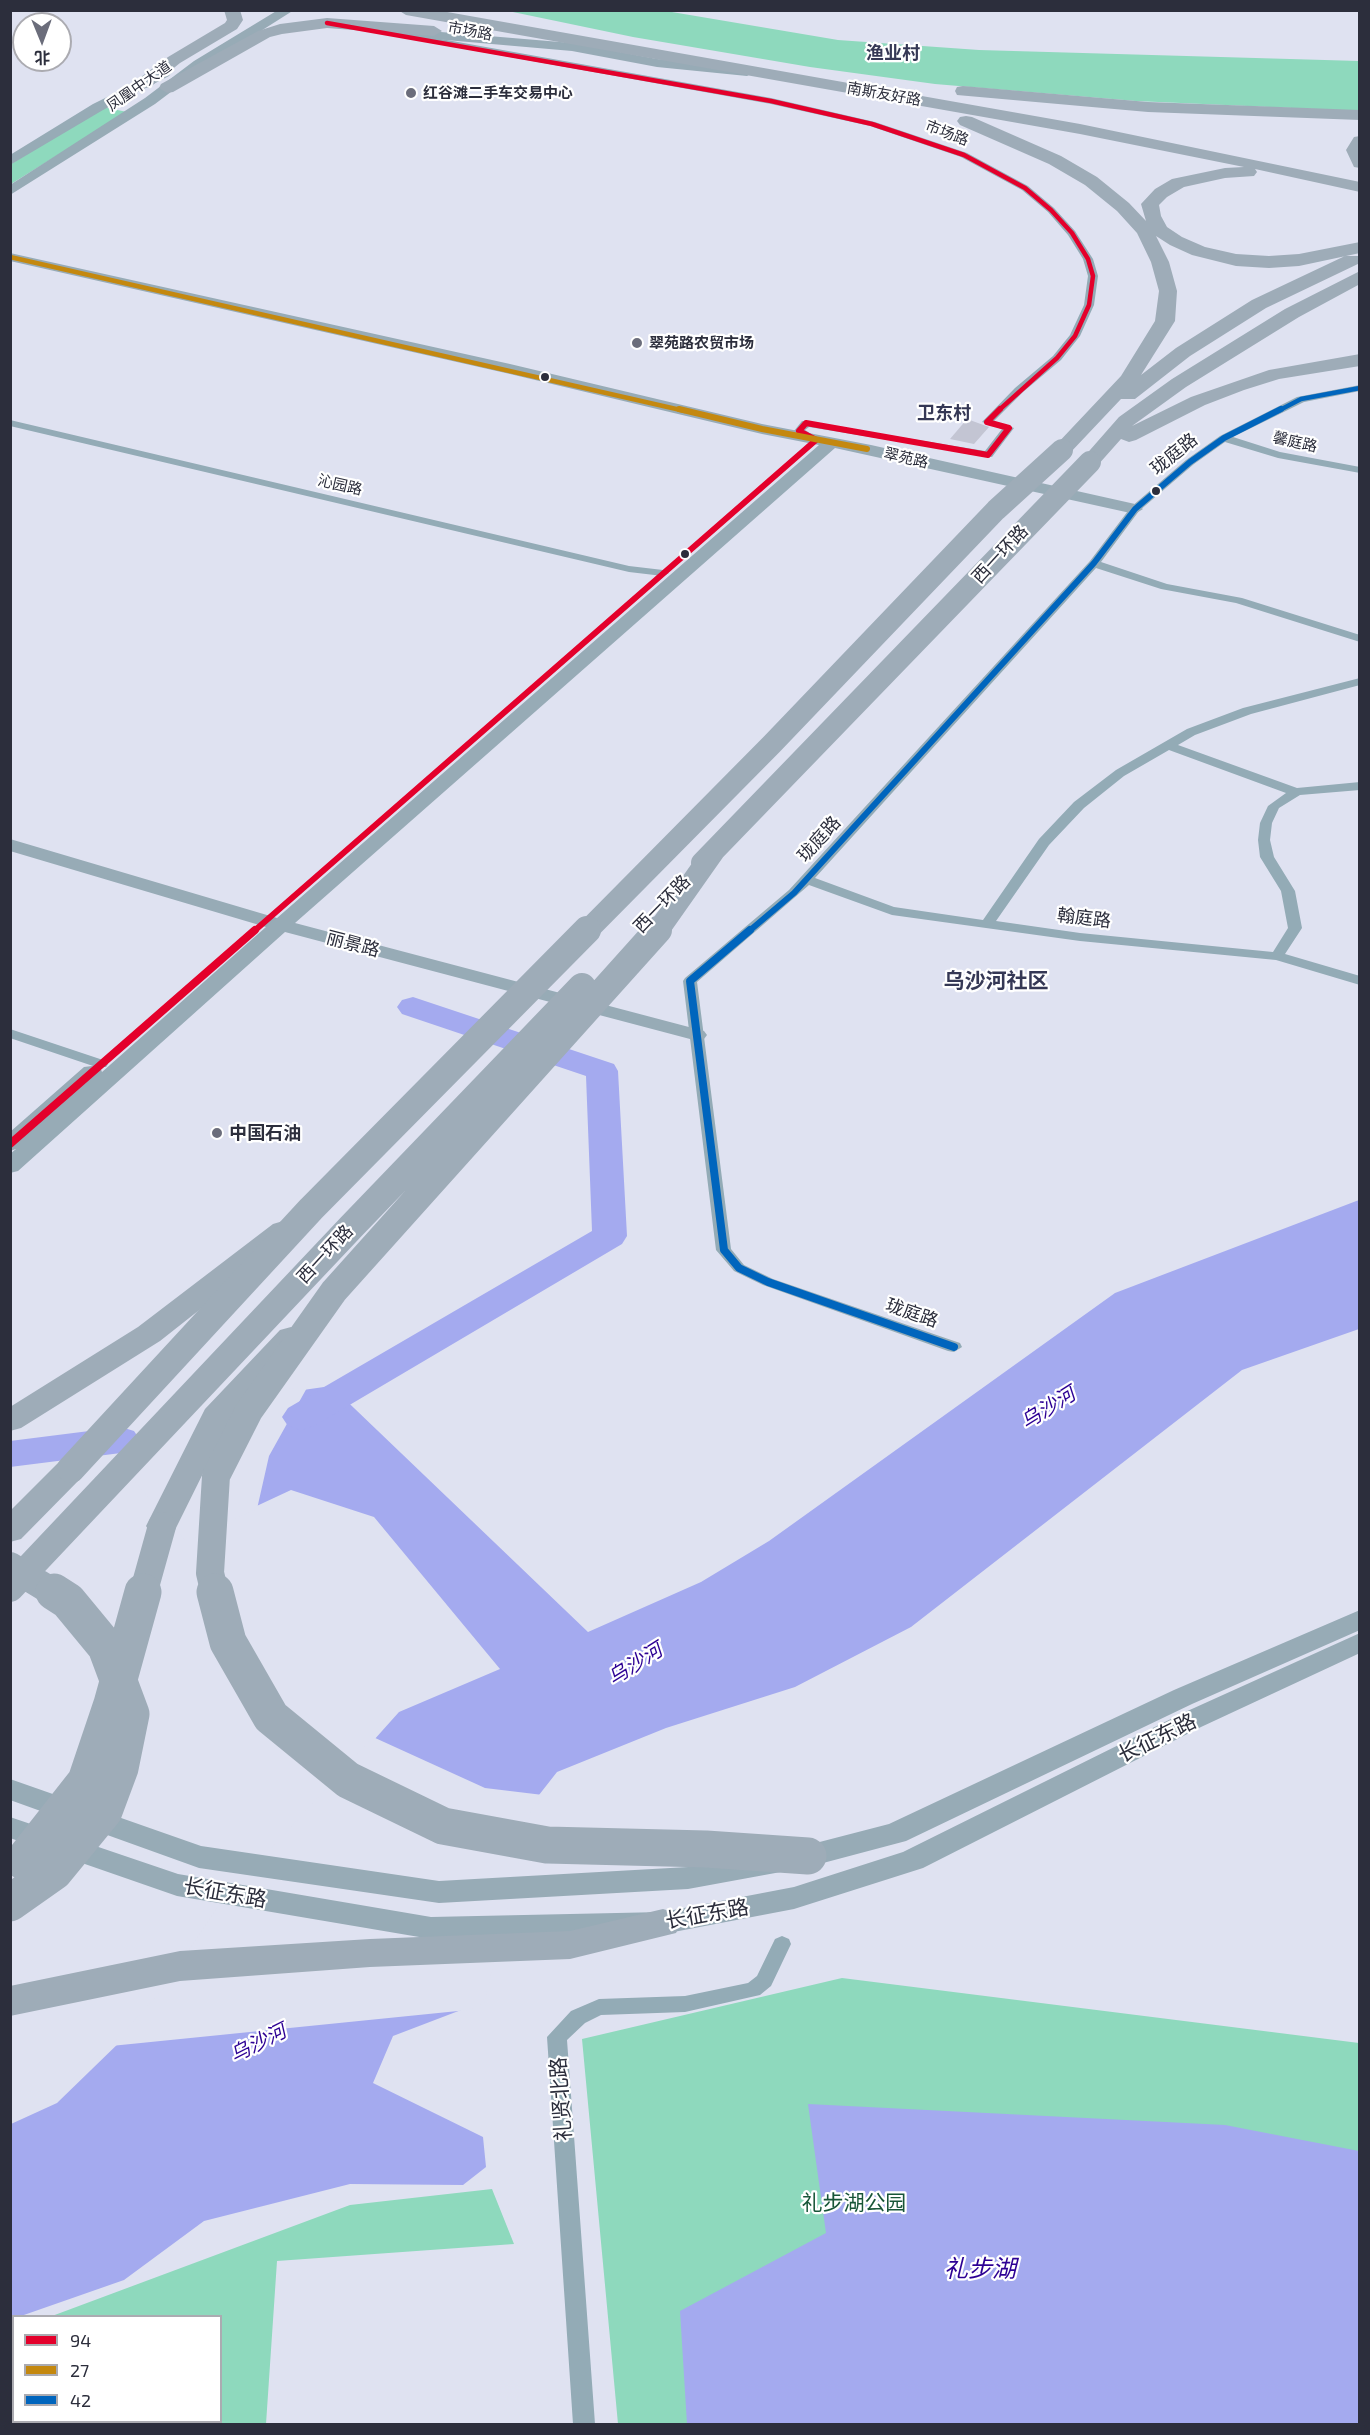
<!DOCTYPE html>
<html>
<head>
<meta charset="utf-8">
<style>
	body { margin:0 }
	#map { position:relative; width:1370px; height:2435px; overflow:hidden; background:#dfe2f1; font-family:"Exo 2","Noto Sans SC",sans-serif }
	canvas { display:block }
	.frame { position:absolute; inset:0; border:12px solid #2c2e3c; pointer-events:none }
	.legend { position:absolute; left:12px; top:2315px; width:210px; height:108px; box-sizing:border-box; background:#fff; border:2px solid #ababb1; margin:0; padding:8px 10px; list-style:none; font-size:18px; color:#2c2e3c }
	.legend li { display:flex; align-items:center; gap:12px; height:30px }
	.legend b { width:30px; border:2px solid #ababb1 }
	.north { position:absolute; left:12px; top:12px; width:60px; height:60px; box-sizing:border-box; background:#fff; border:2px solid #ababb1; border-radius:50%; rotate:179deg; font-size:16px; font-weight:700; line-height:24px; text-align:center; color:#2c2e3c }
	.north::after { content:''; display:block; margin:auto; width:21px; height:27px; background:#6b6d7b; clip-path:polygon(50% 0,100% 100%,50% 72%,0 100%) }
</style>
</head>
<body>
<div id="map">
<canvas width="1370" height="2435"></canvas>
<div class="frame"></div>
<ul class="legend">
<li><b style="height:8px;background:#e4002b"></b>94</li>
<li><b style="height:8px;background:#c4880f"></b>27</li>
<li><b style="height:8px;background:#0065bd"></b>42</li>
</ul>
<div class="north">北</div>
</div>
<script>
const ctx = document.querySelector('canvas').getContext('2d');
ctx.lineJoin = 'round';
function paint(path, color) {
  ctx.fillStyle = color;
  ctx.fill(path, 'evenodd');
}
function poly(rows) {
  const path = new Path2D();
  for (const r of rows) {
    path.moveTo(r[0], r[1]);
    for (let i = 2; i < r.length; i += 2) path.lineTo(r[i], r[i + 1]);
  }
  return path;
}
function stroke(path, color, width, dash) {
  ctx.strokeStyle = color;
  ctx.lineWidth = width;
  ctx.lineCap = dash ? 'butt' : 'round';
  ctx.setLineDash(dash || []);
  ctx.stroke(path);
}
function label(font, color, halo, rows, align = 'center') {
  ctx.font = font + ' "Exo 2","Noto Sans SC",sans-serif';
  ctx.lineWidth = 4.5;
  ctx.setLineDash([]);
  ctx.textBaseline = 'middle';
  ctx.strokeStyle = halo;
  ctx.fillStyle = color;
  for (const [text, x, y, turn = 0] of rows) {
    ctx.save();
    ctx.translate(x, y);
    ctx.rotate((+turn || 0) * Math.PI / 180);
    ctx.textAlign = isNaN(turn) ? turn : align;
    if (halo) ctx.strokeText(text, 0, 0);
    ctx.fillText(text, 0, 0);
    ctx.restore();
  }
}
const green = poly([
	[508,11,666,11,838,40,979,50,1359,61,1359,111,1136,101,935,84,810,67,633,37],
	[103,107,127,112,11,184,11,164],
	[842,1978,1359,2043,1359,2424,618,2424,582,2039],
	[492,2189,514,2244,277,2261,266,2424,11,2424,10,2332,13,2331,14,2422,220,2422,220,2316,52,2316,350,2205]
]);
const water = poly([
	[1359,1200,1359,1329,1242,1370,911,1627,795,1687,666,1728,557,1772,528,1809,482,2002,393,2036,373,2083,483,2137,486,2167,463,2185,350,2184,204,2221,124,2280,21,2316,14,2316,13,2336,11,2346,11,2124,57,2103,125,2037,305,1817,399,1712,500,1669,374,1517,291,1490,188,1538,86,1421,331,1386,588,1632,701,1582,769,1541,1115,1293],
	[808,2104,1225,2125,1359,2151,1359,2424,687,2424,680,2311,826,2233]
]);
const pier = poly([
	[308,1386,269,1456,257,1509,189,1540,185,1540,83,1421,86,1418],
	[373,1737,485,1788,543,1795,531,1811,484,2003,468,2010,111,2046,163,1989,217,1908]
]);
const river = poly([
	[413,997,614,1064,618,1071,627,1236,622,1244,314,1426,301,1430,288,1426,282,1417,288,1408,592,1231,586,1076,402,1014,397,1007,402,1000,413,997],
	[121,1427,134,1431,140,1440,134,1449,121,1453,10,1467,10,1441,121,1427]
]);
const building = poly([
	[967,419,989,427,974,444,950,439]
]);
const street = poly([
	[374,27,771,98,875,122,967,153,1028,186,1054,208,1075,231,1093,259,1098,276,1094,305,1080,336,1061,360,1023,392,994,421,1014,428,992,457,809,427,805,430,821,440,816,443,812,442,794,431,802,421,985,451,1002,429,982,422,1015,388,1053,356,1070,335,1084,305,1088,276,1083,259,1068,235,1048,212,1022,190,961,157,870,126,771,104,371,32,371,28,374,27],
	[1360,385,1360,391,1304,402,1233,437,1280,452,1360,467,1360,473,1278,458,1225,442,1194,464,1139,511,1101,562,1167,584,1242,598,1360,635,1360,642,1236,603,1161,589,1096,568,815,878,894,907,983,920,1039,839,1074,802,1116,770,1187,729,1243,708,1360,678,1360,685,1251,714,1195,735,1178,745,1297,788,1360,782,1360,790,1300,795,1279,808,1272,823,1270,840,1274,857,1295,891,1302,928,1285,954,1360,976,1360,985,1276,960,1080,941,892,915,809,885,697,982,731,1249,744,1265,773,1279,960,1343,962,1347,954,1352,948,1351,763,1285,734,1271,716,1250,683,981,685,978,789,890,1090,561,1131,507,1186,460,1220,436,1297,397,1360,385],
	[1169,750,1286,793,1268,806,1260,823,1258,840,1260,857,1281,891,1288,928,1273,952,1080,933,996,921,1049,845,1084,808,1124,776,1169,750],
	[10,420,629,566,663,570,669,573,663,576,629,572,10,426,10,420],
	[10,1029,106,1061,108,1064,106,1067,96,1067,10,1038,10,1029],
	[782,1936,789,1939,791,1944,771,1986,760,1995,685,2012,601,2015,585,2023,567,2040,595,2424,573,2424,547,2037,571,2011,599,1999,685,1996,748,1983,757,1976,775,1939,782,1936]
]);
const secondary = poly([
	[278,10,294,10,204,67,155,104,10,195,10,185,145,98,194,61,278,10],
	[405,29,572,43,657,59,747,68,754,72,747,76,657,67,572,51,400,36,399,33,400,30,405,29],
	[164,69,169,70,171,73,169,76,103,110,10,165,10,155,93,104,164,69],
	[10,253,510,364,762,424,871,445,1135,504,1143,509,1135,514,835,448,295,923,704,1031,707,1035,704,1039,697,1041,690,1039,285,932,18,1171,10,1173,10,1154,16,1149,10,1151,10,1132,84,1067,92,1066,100,1067,102,1072,266,927,10,851,10,839,277,918,819,445,762,434,510,374,10,261,10,253],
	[1360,1610,1360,1630,1192,1704,906,1841,808,1867,688,1889,439,1903,199,1868,10,1800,10,1779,201,1846,439,1881,688,1867,808,1845,889,1824,1174,1690,1360,1610],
	[1360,1633,1360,1653,1201,1727,923,1868,794,1909,663,1934,431,1939,177,1896,10,1838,10,1817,178,1874,431,1917,663,1912,794,1887,903,1852,1183,1713,1360,1633]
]);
const highway = poly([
	[224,10,240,10,243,20,237,29,180,63,149,88,137,88,135,84,137,80,168,57,225,23,227,20,224,10],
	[398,10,436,10,1080,124,1360,182,1360,192,1255,169,1257,172,1254,176,1225,178,1184,187,1167,197,1159,205,1161,216,1167,227,1182,237,1205,247,1236,254,1269,256,1299,254,1360,242,1360,253,1299,266,1269,268,1236,266,1192,255,1170,245,1156,236,1169,262,1177,291,1175,321,1141,375,1176,348,1252,300,1345,256,1359,256,1360,263,1266,308,1190,356,1135,399,1121,399,1069,454,1062,456,1055,454,1052,450,1055,446,1121,376,1155,321,1159,291,1151,262,1137,233,1117,211,1085,185,1049,164,960,125,957,121,960,117,966,116,972,117,1061,156,1097,177,1129,203,1146,221,1141,204,1155,189,1172,179,1225,168,1244,167,1080,134,406,15,398,10],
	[327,18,434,26,442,31,434,36,327,28,282,34,270,37,173,92,167,93,159,88,161,84,258,31,280,24,327,18],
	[963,86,1148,102,1360,110,1360,120,1148,112,957,95,955,91,957,87,963,86],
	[1360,136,1360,168,1354,167,1346,150,1354,137,1360,136],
	[1360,271,1360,284,1299,317,1186,387,1132,426,1191,397,1269,370,1360,354,1360,366,1279,379,1244,390,1205,405,1136,440,1129,442,1121,439,1097,466,1090,468,1083,466,1080,462,1083,458,1119,417,1172,379,1285,309,1360,271],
	[283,1221,293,1224,297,1230,293,1236,160,1341,21,1428,10,1431,10,1407,138,1327,273,1224,283,1221],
	[291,1327,302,1330,306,1337,229,1421,173,1534,162,1537,151,1534,146,1526,205,1409,280,1330,291,1327],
	[71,1458,82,1461,87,1469,82,1477,21,1539,10,1542,10,1511,60,1461,71,1458],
	[663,1909,676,1913,681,1923,676,1933,570,1959,370,1967,180,1981,10,2016,10,1986,180,1951,370,1939,570,1931,663,1909]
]);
const highwayBridgeFar2 = poly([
	[702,863,1090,462],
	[586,932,772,744,996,510,1062,450],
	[657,932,714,851]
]);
const highwayBridgeFar1 = poly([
	[71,1469,311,1209,587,930],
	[10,1566,56,1594],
	[10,1588,351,1227,582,987],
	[143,1594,162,1526],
	[215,1594,210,1573,216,1476,249,1411,334,1291,658,930]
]);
const highwayBridge = poly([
	[215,1592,228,1642,271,1717,348,1780,443,1826,547,1845,706,1849,808,1856],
	[23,1861,86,1781,112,1704,143,1592],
	[10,1903,54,1872,104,1811,120,1768,131,1714,106,1647,68,1601,54,1592]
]);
const bus1Far2 = poly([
	[327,23,771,101,872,124,964,155,1025,188,1051,210,1072,233,1088,259,1093,276,1089,305,1075,336,1057,358,998,411]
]);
const bus1Far1 = poly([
	[253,932,816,440,799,431,806,423,988,455,1009,428,987,422,1000,409]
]);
const bus1 = poly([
	[10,1144,255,930]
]);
const bus2Far1 = poly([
	[10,257,685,411]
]);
const bus2 = poly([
	[679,409,762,429,867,449]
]);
const bus3Far2 = poly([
	[1278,411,1301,399,1360,388]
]);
const bus3Far1 = poly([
	[748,932,794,893,1094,563,1135,509,1190,462,1224,438,1281,409]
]);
const bus3 = poly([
	[750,930,690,981,724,1250,739,1268,768,1282,954,1347]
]);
const markers = [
	[411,93,6,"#6b6d7b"],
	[637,343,6,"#6b6d7b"],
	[545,377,5,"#2c2e3c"],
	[1156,491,5,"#2c2e3c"],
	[685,554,5,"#2c2e3c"],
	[217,1133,6,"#6b6d7b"]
];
const farStreetnames = [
	["市场路",470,31,10],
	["凤凰中大道",139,86,-35],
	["南斯友好路",884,94,10],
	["市场路",947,133,21],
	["馨庭路",1295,442,13],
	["翠苑路",906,458,13],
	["沁园路",340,485,13]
];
const farPoinames = [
	["红谷滩二手车交易中心",423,93],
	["翠苑路农贸市场",649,343]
];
const farQuarternames = [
	["渔业村",893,53],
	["卫东村",944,413]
];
const streetNames = [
	["珑庭路",1174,454,-39],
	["西一环路",1000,554,-47],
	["珑庭路",819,839,-48],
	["西一环路",662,904,-46],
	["翰庭路",1084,918,7],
	["丽景路",353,944,15],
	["西一环路",325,1254,-47],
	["珑庭路",912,1313,19]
];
const poiNames = [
	["中国石油",229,1133]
];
const waterNames = [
	["乌沙河",1048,1408,-32],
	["乌沙河",635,1664,-32],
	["乌沙河",258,2043,-27]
];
const quarterNames = [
	["乌沙河社区",996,981]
];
const nearStreetnames = [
	["长征东路",1157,1738,-26],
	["长征东路",225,1893,10],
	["长征东路",707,1914,-10],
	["礼贤北路",561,2099,-94]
];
const nearParknames = [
	["礼步湖公园",854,2203]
];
const nearWaternames = [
	["礼步湖",980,2269]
];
paint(green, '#8ed9bd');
paint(water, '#a4aaef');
paint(pier, '#dfe2f1');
paint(river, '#a4aaef');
paint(building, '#c3c5d3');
paint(street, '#93abb6');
paint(secondary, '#97abb6');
paint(highway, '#9eacb8');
stroke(highwayBridgeFar2, '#9eacb8', 22);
stroke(highwayBridgeFar1, '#9eacb8', 28);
stroke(highwayBridge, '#9eacb8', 37);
stroke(bus1Far2, '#e4002b', 4.5);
stroke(bus1Far1, '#e4002b', 6);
stroke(bus1, '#e4002b', 8);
stroke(bus2Far1, '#c4880f', 4.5);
stroke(bus2, '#c4880f', 6);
stroke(bus3Far2, '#0065bd', 4.5);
stroke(bus3Far1, '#0065bd', 6);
stroke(bus3, '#0065bd', 8);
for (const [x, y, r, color] of markers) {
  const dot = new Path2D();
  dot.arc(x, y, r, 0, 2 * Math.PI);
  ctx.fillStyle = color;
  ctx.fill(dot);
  stroke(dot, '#fff', 2);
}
label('15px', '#2c2e3c', '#fff', farStreetnames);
label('bold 15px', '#2c2e3c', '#fff', farPoinames, 'left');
label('bold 18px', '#353855', '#fff', farQuarternames);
label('18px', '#2c2e3c', '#fff', streetNames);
label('bold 18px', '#2c2e3c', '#fff', poiNames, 'left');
label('italic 20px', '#2c0094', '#fff', waterNames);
label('bold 21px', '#353855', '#fff', quarterNames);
label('21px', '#2c2e3c', '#fff', nearStreetnames);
label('21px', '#185538', '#fff', nearParknames);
label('italic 24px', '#2c0094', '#fff', nearWaternames);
</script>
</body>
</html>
